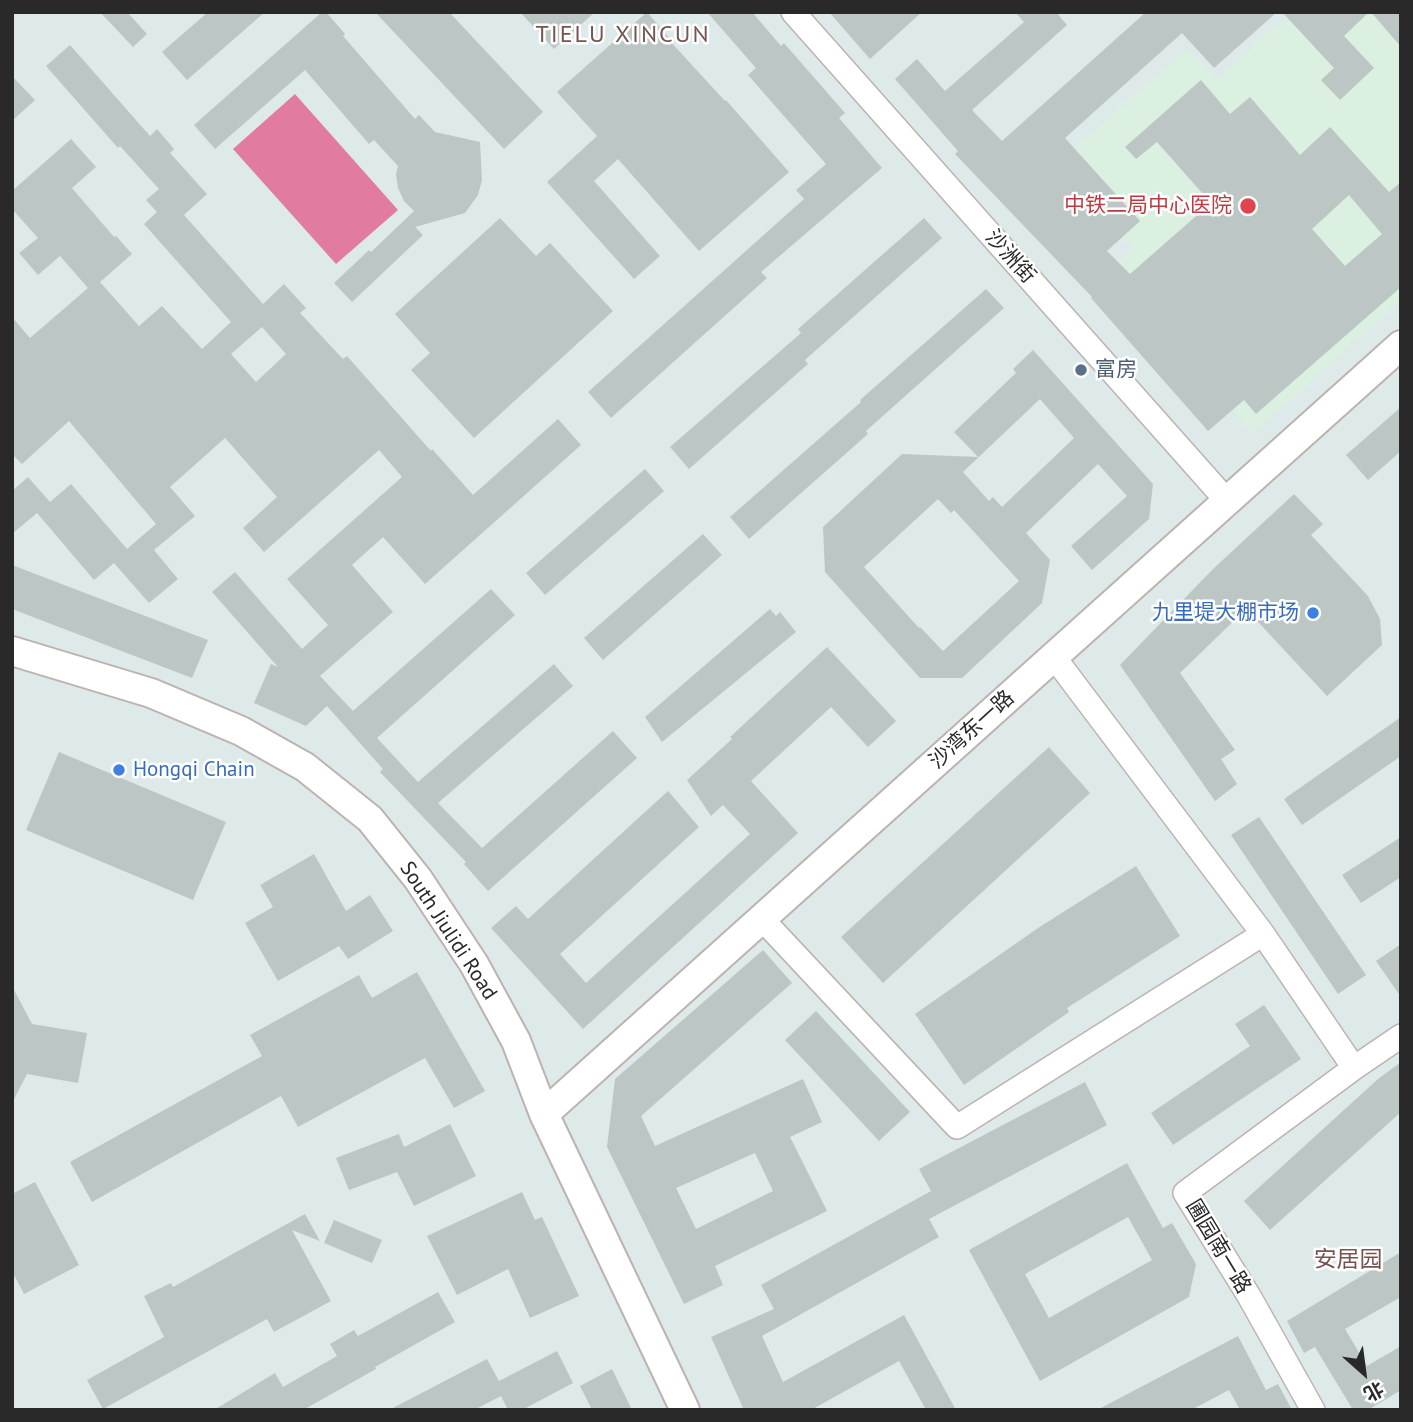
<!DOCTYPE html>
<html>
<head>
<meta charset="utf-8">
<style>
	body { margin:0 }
	#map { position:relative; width:1413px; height:1422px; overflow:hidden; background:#ddeae9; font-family:"PT Sans","Noto Sans SC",sans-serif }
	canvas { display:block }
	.frame { position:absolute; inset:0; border:14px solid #292929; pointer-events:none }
	.north { position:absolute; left:1329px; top:1338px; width:70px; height:70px; -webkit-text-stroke:5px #fff; paint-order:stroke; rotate:152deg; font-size:19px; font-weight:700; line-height:28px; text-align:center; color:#292929 }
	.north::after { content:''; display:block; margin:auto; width:24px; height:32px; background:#292929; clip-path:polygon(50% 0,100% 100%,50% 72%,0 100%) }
</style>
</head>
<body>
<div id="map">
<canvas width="1413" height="1422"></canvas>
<div class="frame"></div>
<div class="north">北</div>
</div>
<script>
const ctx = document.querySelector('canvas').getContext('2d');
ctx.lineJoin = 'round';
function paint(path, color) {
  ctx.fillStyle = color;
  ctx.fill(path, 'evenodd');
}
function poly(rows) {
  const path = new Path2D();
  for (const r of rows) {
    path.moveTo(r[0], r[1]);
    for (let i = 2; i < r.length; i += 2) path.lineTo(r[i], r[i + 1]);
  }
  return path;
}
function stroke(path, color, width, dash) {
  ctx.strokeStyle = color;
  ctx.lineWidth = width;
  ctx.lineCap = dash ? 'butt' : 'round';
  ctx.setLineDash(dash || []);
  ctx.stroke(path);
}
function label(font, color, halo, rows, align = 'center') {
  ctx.font = font + ' "PT Sans","Noto Sans SC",sans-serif';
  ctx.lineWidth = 5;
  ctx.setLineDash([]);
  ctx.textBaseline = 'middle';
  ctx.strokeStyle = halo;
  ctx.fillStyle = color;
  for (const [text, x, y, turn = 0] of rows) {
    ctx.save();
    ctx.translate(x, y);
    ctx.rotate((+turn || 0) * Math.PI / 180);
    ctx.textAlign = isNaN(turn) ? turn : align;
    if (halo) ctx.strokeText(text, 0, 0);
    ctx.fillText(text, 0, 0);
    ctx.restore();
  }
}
const medical = poly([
	[1293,12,1401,12,1401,300,1253,433,1105,273,1133,249,1057,163,1187,49,1216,79]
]);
const water = poly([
	[295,94,398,210,336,264,233,149]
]);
const building = poly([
	[100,12,127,12,147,34,133,47],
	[208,12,265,12,187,80,162,52],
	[322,12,326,12,345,34,343,36,415,119,419,115,435,132,480,142,482,180,478,195,465,213,415,227,423,235,352,302,334,283,369,250,371,252,414,211,404,201,398,188,396,174,398,166,374,140,369,144,305,70,215,149,194,125],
	[375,12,449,12,543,112,504,149],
	[520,12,595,12,554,49],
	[647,12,670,39,669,40,725,101,726,100,789,172,699,251,618,159,594,181,660,256,634,279,547,182,597,136,557,92],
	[707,12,752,12,781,46,784,43,845,113,839,118,882,168,761,272,767,278,611,418,588,392,804,199,796,190,826,164,748,75,756,68],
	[829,12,922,12,870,59],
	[1015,12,1056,12,1067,25,972,110,1002,141,1146,12,1277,12,1214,68,1182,33,1065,138,1140,221,1107,251,1130,274,1211,203,1157,142,1136,159,1125,147,1201,80,1230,114,1250,97,1300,155,1330,127,1389,192,1401,182,1401,287,1256,414,1244,400,1208,431,1091,298,1092,297,955,154,958,151,895,79,917,59,945,91,1024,22],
	[1349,195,1382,234,1345,266,1312,229],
	[1282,12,1369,12,1344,36,1374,68,1340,100,1321,80,1334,68],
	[1371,12,1401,12,1401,47],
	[70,45,150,136,157,129,174,149,170,153,207,194,184,215,263,304,284,284,306,308,300,313,343,359,347,356,431,451,432,449,473,495,558,419,581,445,425,584,383,537,352,565,393,612,320,676,353,711,491,589,515,615,377,738,418,782,554,664,573,686,438,803,482,848,613,731,637,758,488,891,464,864,466,862,380,772,383,769,327,706,306,726,254,703,271,664,278,667,212,592,235,572,302,649,328,625,287,579,402,477,379,450,264,552,243,528,277,497,225,438,170,487,195,516,154,550,178,579,149,603,114,563,94,580,37,513,12,534,12,491,28,477,50,502,71,484,127,549,156,524,69,421,22,464,12,454,12,317,30,338,88,288,60,256,38,275,19,253,38,238,12,209,12,191,71,139,96,167,72,188,114,237,116,236,132,254,100,282,139,326,162,306,202,349,231,322,144,224,157,212,146,200,159,189,120,146,118,148,46,66],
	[262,327,286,354,256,382,231,354],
	[12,76,35,100,12,121],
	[500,218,536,256,550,243,613,311,474,438,411,370,430,353,395,314],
	[924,218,942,238,805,360,808,364,689,469,670,447,801,333,798,329],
	[986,289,1004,308,866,431,868,434,749,539,730,517,861,402,860,400],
	[1033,350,1153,484,1149,519,1092,570,1071,546,1127,496,1098,464,1026,533,1050,560,1042,603,962,678,920,678,825,572,823,527,902,454,978,457,954,432,1016,373,1013,369],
	[1040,399,1074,438,1002,507,993,497,989,501,963,472],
	[938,499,951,513,954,510,1019,581,943,651,920,627,919,628,864,567],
	[1401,407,1401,451,1368,480,1346,455],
	[645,469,664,491,545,595,526,573],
	[1294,494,1323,524,1311,535,1368,596,1380,619,1382,645,1327,696,1246,609,1180,673,1235,750,1221,759,1237,784,1215,801,1120,665,1213,569],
	[703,534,722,555,603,660,584,638],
	[12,565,208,640,192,678,12,609],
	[770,609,776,616,780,612,796,632,662,742,645,717],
	[827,647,896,721,868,747,831,707,751,781,798,833,583,1029,491,928,516,906,528,919,668,791,699,827,560,954,586,983,750,834,723,805,711,816,687,780,732,739,730,737],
	[1401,717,1401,756,1302,825,1284,799],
	[1049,747,1090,793,883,983,841,937],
	[59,752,226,822,193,900,26,830],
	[1259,817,1366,975,1338,994,1231,835],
	[1401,837,1401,877,1361,903,1342,875],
	[314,854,346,911,370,895,393,931,348,959,339,946,278,981,245,923,273,907,260,885],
	[1136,866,1180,936,1067,1008,1069,1012,964,1085,915,1014,1038,928],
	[1401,944,1401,997,1376,961],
	[763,950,792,983,641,1116,655,1146,803,1079,822,1122,790,1137,827,1211,715,1266,723,1285,684,1304,607,1147,615,1079],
	[755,1153,773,1191,696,1229,676,1188],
	[417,972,485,1091,454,1108,425,1058,298,1127,281,1096,92,1202,70,1162,262,1056,250,1035,359,975,372,998],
	[12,986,32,1024,87,1033,78,1083,27,1074,12,1103],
	[1264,1005,1301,1059,1173,1145,1151,1113,1250,1046,1235,1024],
	[816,1011,910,1112,879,1141,785,1040],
	[1401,1062,1401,1112,1270,1230,1244,1201,1378,1079],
	[1085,1082,1107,1125,929,1219,939,1237,762,1336,783,1382,904,1315,956,1410,926,1410,899,1361,811,1410,744,1410,711,1337,774,1309,761,1285,931,1191,919,1169],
	[450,1124,476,1176,414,1206,397,1172,349,1190,336,1158,399,1134,404,1147],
	[1127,1163,1163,1228,1172,1223,1196,1264,1189,1297,1040,1381,969,1250],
	[1128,1217,1152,1260,1049,1318,1025,1274],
	[35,1182,79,1265,24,1294,12,1271,12,1194],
	[522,1192,535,1220,542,1217,579,1296,530,1318,508,1269,457,1295,427,1236],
	[305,1214,320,1241,292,1230,331,1301,274,1332,267,1319,103,1409,87,1380,164,1337,144,1296,171,1283,173,1287],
	[334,1220,382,1240,372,1263,324,1243],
	[1401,1252,1401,1297,1345,1329,1367,1366,1401,1346,1401,1390,1368,1410,1353,1410,1315,1347,1304,1353,1287,1321],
	[438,1292,455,1322,375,1367,376,1369,303,1410,214,1410,275,1373,283,1387,337,1356,330,1344,354,1330,358,1336],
	[1238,1336,1266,1390,1278,1384,1292,1410,1240,1410,1229,1390,1191,1410,1097,1410],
	[557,1351,573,1383,522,1410,508,1410,501,1396,474,1410,389,1410,487,1359,499,1381],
	[612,1369,632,1410,592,1410,580,1386]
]);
const minor = poly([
	[793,12,1227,501],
	[1054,657,1263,934,1354,1068],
	[762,919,957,1127,1263,934],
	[1313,1410,1249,1296,1185,1193,1354,1068,1401,1036]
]);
const tertiary = poly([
	[12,651,151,693,241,731,305,767,370,819,418,879,474,964,516,1041,544,1114,685,1410],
	[544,1114,1401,345]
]);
const markers = [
	[1248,206,9,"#e0444e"],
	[1081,370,7,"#5c6f8a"],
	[1313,613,7,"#3f7fe0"],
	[119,770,7,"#3f7fe0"]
];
const healthNames = [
	["中铁二局中心医院",1232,206]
];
const streetNames = [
	["沙洲街",1010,257,48],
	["沙湾东一路",972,730,-42],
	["South Jiulidi Road",448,931,57],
	["圃园南一路",1218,1247,59]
];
const serviceNames = [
	["富房",1095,370]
];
const shopNames = [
	["九里堤大棚市场",1299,613],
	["Hongqi Chain",133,770,"left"]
];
const neighbourhoodNames = [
	["安居园",1348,1260]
];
const quarterNames = [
	["TIELU XINCUN",623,35]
];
paint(medical, '#dbf0e1');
paint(water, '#e17ba2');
paint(building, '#bcc6c5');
stroke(minor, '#bcb3b0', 26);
stroke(tertiary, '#bcb3b0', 32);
stroke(minor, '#fff', 23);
stroke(tertiary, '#fff', 28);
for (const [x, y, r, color] of markers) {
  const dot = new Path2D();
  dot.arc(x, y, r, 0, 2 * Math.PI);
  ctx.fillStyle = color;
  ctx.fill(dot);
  stroke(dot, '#fff', 2.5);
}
label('21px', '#be3a42', '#fff', healthNames, 'right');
label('21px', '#292929', '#fff', streetNames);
label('21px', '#4e5e75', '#fff', serviceNames, 'left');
label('21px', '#366cbe', '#fff', shopNames, 'right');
label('23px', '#75554f', '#fff', neighbourhoodNames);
ctx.letterSpacing = '2px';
label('24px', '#75554f', '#fff', quarterNames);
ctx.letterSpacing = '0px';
</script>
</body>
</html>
